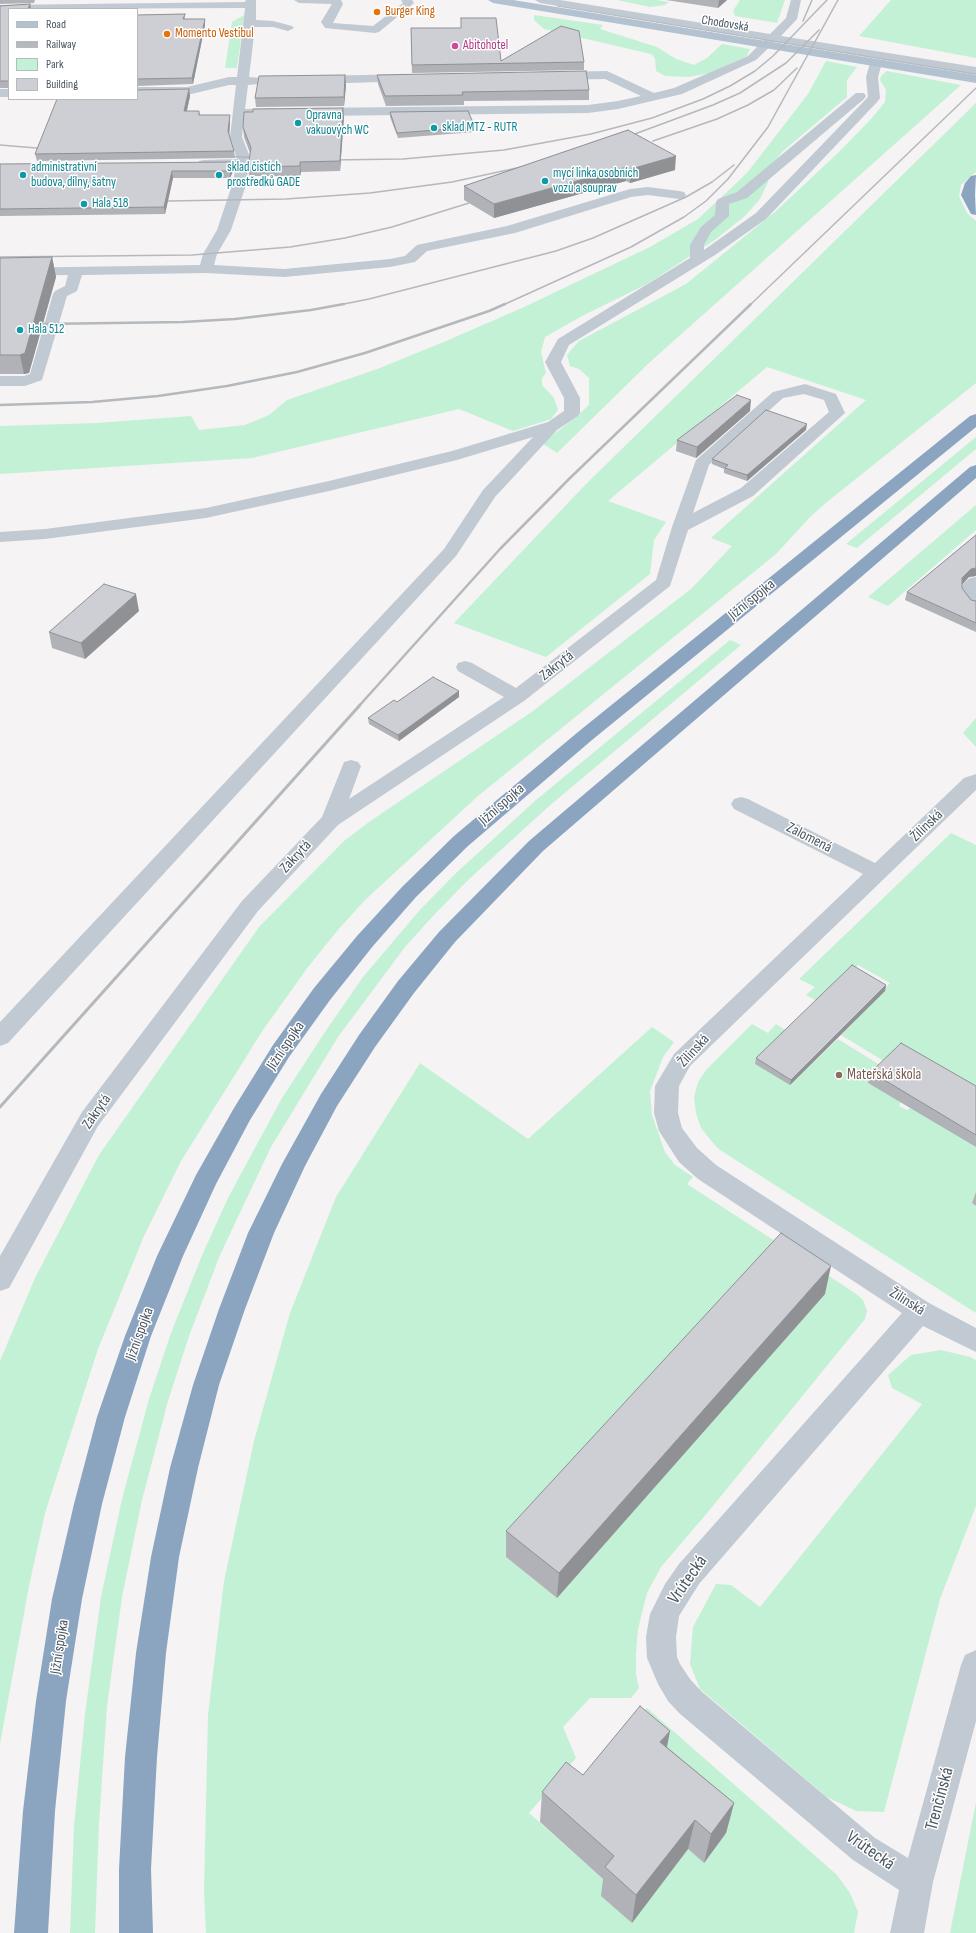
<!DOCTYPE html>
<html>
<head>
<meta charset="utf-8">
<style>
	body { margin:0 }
	#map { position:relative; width:976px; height:1933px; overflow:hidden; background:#f5f3f3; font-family:"Sofia Sans Condensed",sans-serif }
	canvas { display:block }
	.legend { position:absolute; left:8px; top:8px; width:130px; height:92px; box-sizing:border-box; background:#fff; border:1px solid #b7bbc0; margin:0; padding:5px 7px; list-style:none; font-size:12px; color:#4a5661 }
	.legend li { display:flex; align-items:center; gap:8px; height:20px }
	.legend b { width:20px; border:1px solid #b7bbc0 }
</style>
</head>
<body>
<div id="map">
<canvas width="976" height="1933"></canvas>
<ul class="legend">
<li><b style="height:5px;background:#b3c2d1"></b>Road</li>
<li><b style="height:5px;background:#b5b8bd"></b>Railway</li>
<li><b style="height:11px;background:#c3f1d5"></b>Park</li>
<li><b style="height:11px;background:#cdcfd5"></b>Building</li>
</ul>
</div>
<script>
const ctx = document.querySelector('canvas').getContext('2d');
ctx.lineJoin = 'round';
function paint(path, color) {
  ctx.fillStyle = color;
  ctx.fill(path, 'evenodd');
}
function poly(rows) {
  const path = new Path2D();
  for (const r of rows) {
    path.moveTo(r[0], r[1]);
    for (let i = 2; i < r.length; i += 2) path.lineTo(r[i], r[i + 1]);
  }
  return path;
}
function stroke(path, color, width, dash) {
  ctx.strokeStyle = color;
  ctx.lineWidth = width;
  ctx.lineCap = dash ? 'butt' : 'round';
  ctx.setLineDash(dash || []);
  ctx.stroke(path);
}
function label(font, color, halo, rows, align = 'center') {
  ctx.font = font + ' "Sofia Sans Condensed",sans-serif';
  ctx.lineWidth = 3;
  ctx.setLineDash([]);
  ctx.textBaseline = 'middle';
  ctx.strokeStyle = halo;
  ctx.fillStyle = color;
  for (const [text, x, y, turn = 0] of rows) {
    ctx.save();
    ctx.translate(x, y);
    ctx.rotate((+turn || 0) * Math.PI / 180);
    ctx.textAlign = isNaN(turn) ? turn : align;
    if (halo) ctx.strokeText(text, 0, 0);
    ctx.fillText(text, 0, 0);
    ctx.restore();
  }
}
const green = poly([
	[617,0,656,0,669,2,665,5,650,7],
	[740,0,785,0,777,23,735,16,733,11],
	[891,0,976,0,976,58,859,36],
	[244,15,237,68,225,68,232,22],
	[534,15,603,25,600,29,657,47,676,59,694,65,707,58,722,44,750,49,747,56,710,73,688,77,665,76,656,71,655,58,651,54,544,29,534,20],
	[826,61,857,67,847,80,847,97,783,151,771,166,768,182,760,199,745,216,715,240,647,284,582,316,545,337,541,352,546,373,542,378,542,385,554,398,558,410,551,419,513,431,459,409,252,458,0,474,0,426,97,423,191,416,199,430,245,425,269,415,287,400,380,368,446,341,522,308,650,247,698,219,747,173,808,94],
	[887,71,961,85,650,362,557,453,542,443,575,418,589,405,589,378,579,369,570,366,567,355,579,341,686,284,776,211,840,151,871,119,885,102,886,90,880,80,881,76],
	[976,103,976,172,961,185,959,196,967,213,976,221,976,383,827,502,810,517,776,554,478,796,365,900,337,931,308,967,263,1030,181,1161,144,1236,98,1349,45,1513,29,1586,0,1744,0,1361,35,1278,99,1155,259,927,344,841,369,822,533,711,691,589,732,546,711,538,866,400,767,367,608,501,666,522,654,540,650,574,546,657,454,623,587,483],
	[976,437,976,449,857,548,846,544],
	[976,505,976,530,888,606,868,597],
	[730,640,741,645,548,807,468,880,433,916,405,947,338,1037,271,1147,220,1255,189,1336,168,1401,142,1500,122,1597,107,1706,99,1823,95,1933,70,1933,74,1826,85,1714,101,1597,122,1499,149,1399,171,1333,203,1253,229,1196,282,1098,325,1032,363,977,419,911,454,875,536,800],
	[976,718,976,747,963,733],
	[951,833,976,845,976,1098,944,1080,952,1071,946,1076,887,1063,841,1035,884,991,883,990,890,983,858,965,819,1002,806,995,815,987,799,979],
	[752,1024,768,1033,776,1024,788,1032,789,1085,838,1039,883,1067,868,1083,901,1102,899,1106,907,1110,911,1108,976,1139,976,1199,972,1203,976,1206,976,1313,720,1150,713,1143,701,1128,696,1113,694,1097,698,1082,707,1069],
	[652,1027,674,1042,663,1057,650,1091,652,1115,665,1152,675,1165,693,1177,687,1184,855,1293,863,1300,867,1311,865,1319,708,1512,661,1567,647,1593,638,1629,636,1654,636,1674,639,1688,631,1698,590,1698,563,1727,576,1758,529,1813,610,1885,631,1923,688,1849,704,1863,635,1738,623,1725,647,1708,837,1875,850,1893,858,1912,854,1933,206,1933,204,1890,208,1715,224,1581,254,1441,290,1313,336,1197,420,1063,528,1139],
	[769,1357,557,1598,506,1557],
	[941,1350,970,1357,976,1360,976,1506,940,1599,884,1812,856,1811,827,1797,700,1689,690,1664,693,1627,716,1584,731,1585,760,1607,922,1404,892,1388,888,1375,911,1355],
	[976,1802,976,1933,950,1933]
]);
const minor = poly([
	[246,0,256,0,256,20,273,21,292,26,294,28,288,31,273,27,255,27,249,77,260,78,262,81,260,84,248,85,245,109,274,108,280,112,274,116,244,117,242,137,250,157,246,185,231,230,217,254,214,265,284,269,390,259,405,256,417,245,507,226,630,189,648,187,679,191,684,192,686,195,684,198,679,199,648,195,631,197,515,233,427,251,415,262,390,267,284,277,206,273,82,275,77,291,67,296,42,380,25,386,0,386,0,376,24,376,30,374,53,294,55,291,65,286,68,275,0,276,0,268,200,265,203,254,217,230,232,185,236,167,204,168,199,167,198,164,199,161,204,160,237,159,230,137,236,85,229,85,187,95,137,95,137,87,187,87,229,77,237,77,245,8,9,9,9,11,0,11,0,5,245,2,246,0],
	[294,0,341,0,343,4,333,23,373,26,403,3,401,0,412,0,414,3,379,32,375,33,325,28,321,22,332,4,299,3,294,0],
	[535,0,560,0,770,34,786,18,791,0,801,0,797,19,781,36,976,67,976,75,775,42,756,60,682,94,618,109,588,113,312,116,306,112,312,108,588,105,618,101,641,96,605,79,556,80,550,76,556,72,607,71,654,93,674,88,748,56,764,40,540,3,535,0],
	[876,60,882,63,878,77,880,98,878,101,766,219,715,255,569,345,561,362,580,398,580,413,578,416,557,430,495,497,456,556,8,1043,0,1046,0,1022,444,549,483,490,533,437,457,460,329,491,206,518,45,539,0,542,0,532,45,529,206,508,329,481,452,451,548,422,564,411,564,398,545,362,558,339,690,258,690,245,701,227,715,215,716,202,718,199,737,192,856,93,864,93,866,96,864,99,747,198,729,204,729,216,711,232,704,245,704,250,756,213,868,97,866,77,870,63,876,60],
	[408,74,414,78,412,81,316,84,310,80,316,76,408,74],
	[0,89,9,89,9,97,0,97,0,89],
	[805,384,836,394,845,413,753,496,688,530,670,586,524,701,338,825,258,911,98,1126,9,1288,0,1291,0,1256,82,1112,242,901,322,817,344,762,351,760,358,762,361,766,349,799,504,697,458,671,456,667,458,663,465,661,472,663,516,688,656,580,672,527,696,460,773,392,805,384],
	[804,394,824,400,829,412,741,488,693,513,709,465,783,398,804,394],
	[976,577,976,608,970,607,961,595,962,586,965,582,970,578,976,577],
	[976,774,976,790,690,1066,679,1086,678,1113,682,1128,697,1148,716,1165,929,1303,976,1328,976,1352,923,1326,699,1584,679,1616,676,1637,677,1657,680,1664,690,1679,701,1691,875,1838,908,1858,961,1665,965,1655,976,1650,976,1721,933,1882,924,1933,890,1933,899,1890,853,1860,679,1713,668,1701,658,1684,647,1658,646,1637,650,1614,665,1584,679,1564,902,1313,698,1179,679,1162,659,1131,654,1113,655,1086,674,1054,863,874,734,809,731,804,734,799,741,797,748,799,875,863,964,778,976,774]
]);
const major = poly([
	[488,0,513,0,976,75,976,83,493,3,488,0]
]);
const highway = poly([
	[976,175,975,195,976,215,971,214,961,195,965,183,971,176,976,175],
	[976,414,976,427,592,740,468,846,416,897,373,946,330,1000,289,1057,250,1120,216,1184,183,1256,151,1336,125,1417,102,1504,82,1599,66,1701,55,1811,48,1933,14,1933,23,1811,36,1701,52,1599,74,1504,97,1417,125,1336,157,1256,196,1175,234,1108,273,1045,314,988,357,936,402,887,454,836,578,732,970,416,976,414],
	[976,465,976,478,543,851,455,942,414,993,375,1047,337,1106,305,1166,274,1233,245,1309,219,1385,198,1468,179,1557,166,1653,157,1757,151,1869,153,1933,119,1933,119,1869,125,1757,136,1653,151,1557,170,1468,193,1385,219,1309,248,1233,282,1164,321,1094,359,1035,398,981,439,932,529,841,970,467,976,465]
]);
const tram = poly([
	[557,6,976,74]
]);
const railFar2 = poly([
	[803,21,812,0],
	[624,138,713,105,740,93,786,63,819,30],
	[653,141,717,119,748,105,774,90,797,68],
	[0,145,48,149],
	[224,156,260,158],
	[330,160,403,159,504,150,591,134,652,118,703,99,730,86,755,71,773,56,827,0],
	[168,201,286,199,370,193,452,182,526,166],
	[0,257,192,255,290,247,345,238,392,227,469,203],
	[339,305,369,299,556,251,593,238,686,197,712,182,734,165],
	[503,305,631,247,684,217,706,201,728,179,768,127,838,0],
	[750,305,976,88]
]);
const railFar1 = poly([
	[42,324,183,322,235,319,311,310,344,304],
	[0,405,92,402,158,396,227,386,297,372,365,353,489,311,505,304],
	[359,706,500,549,570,478,751,304]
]);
const rail = poly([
	[0,1107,360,705]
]);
const wall = poly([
	[0,0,35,0,34,3,0,4],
	[666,0,727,0,718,8],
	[30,4,31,9,9,9,9,88,0,88,0,6],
	[185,14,185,19,205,25,193,84,137,86,137,15],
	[461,18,501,61,584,62,584,70,412,73,411,28,461,28],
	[377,75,589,90,589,100,464,101,464,105,386,106,378,84],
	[346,85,344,106,256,107,255,98],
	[189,89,190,96,187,111,199,111,200,115,230,115,230,122,229,134,234,151,235,158,37,161,35,154],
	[390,112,475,127,475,132,398,138,390,117],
	[344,117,340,171,301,172,300,176,249,176,248,167,250,153,244,137,243,127],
	[628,130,675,170,630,183,626,181,494,218,464,200,464,186],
	[0,164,234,169,230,178,173,178,165,214,0,216],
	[52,257,56,277,29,373,24,374,0,374,0,258],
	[750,411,696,458,676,451,677,440],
	[806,430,747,481,724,473,724,469,712,464,712,459],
	[976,535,976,576,969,577,962,584,962,588,971,600,976,601,976,632,905,600,907,592],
	[139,611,85,659,52,648,49,632],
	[459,691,459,697,399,741,369,724,368,718,397,702],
	[886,985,885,991,790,1085,755,1064,756,1058],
	[871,1072,976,1086,976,1147,868,1083],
	[976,1192,976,1206,972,1203],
	[825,1294,557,1598,506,1557,506,1531],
	[667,1747,734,1803,726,1833,704,1863,688,1849,632,1923,601,1896,603,1879,540,1822,542,1792,583,1775]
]);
const shadedWall = poly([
	[719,0,727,0,718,8],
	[30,4,31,9,28,9],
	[205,19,205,25,193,84,192,78],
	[345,75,346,85,344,106,344,97],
	[189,89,190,96,185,118,184,111],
	[343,108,344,117,340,171,340,161],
	[230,115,230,122,229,137,228,131],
	[676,156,675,170,630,183,631,169],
	[233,162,234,169,230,178,230,171],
	[300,162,301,172,300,176],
	[627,167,626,181,494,218,494,204],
	[172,171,173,178,165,214,164,207],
	[52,257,56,277,29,373,24,374,20,355],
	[751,400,750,411,696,458,697,447],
	[807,424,806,430,747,481,747,475],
	[976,568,976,576,969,577,961,586,962,578,971,569],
	[136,594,139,611,85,659,81,643],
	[459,691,459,697,399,741,398,735],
	[886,985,885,991,790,1085,791,1080],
	[831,1266,825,1294,557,1598,559,1573],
	[670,1731,664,1763,660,1742],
	[734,1803,726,1833,704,1863,711,1834],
	[695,1820,688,1849,632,1923,636,1895]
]);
const building = poly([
	[30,4,28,9,9,9,9,81,0,81,0,6,30,4],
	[185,14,183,19,205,19,192,78,137,79,137,15,185,14],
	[461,18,496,18,501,61,561,26,579,31,584,62,412,65,411,28,461,28,461,18],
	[586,71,589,90,462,92,463,95,385,96,377,75,586,71],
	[345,75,344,97,255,98,259,76,345,75],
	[189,89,184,111,199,111,199,115,230,115,228,131,234,151,35,154,57,99,137,99,137,90,189,89],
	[343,108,340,161,300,162,300,166,248,167,251,148,243,127,244,112,253,112,253,109,343,108],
	[468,111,475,127,397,133,390,112,468,111],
	[628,130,676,156,631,169,627,167,494,204,464,186,628,130],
	[233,162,230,171,172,171,164,207,0,209,0,164,233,162],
	[52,257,25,353,20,355,0,355,0,258,52,257],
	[737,395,751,400,697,447,677,440,737,395],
	[766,410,807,424,747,475,725,468,728,465,712,459,766,410],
	[976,535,976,568,971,569,962,578,962,588,971,600,976,601,976,623,907,592,976,535],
	[104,584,136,594,81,643,49,632,104,584],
	[433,677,459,691,398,735,368,718,394,700,397,702,433,677],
	[852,965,886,985,791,1080,756,1058,852,965],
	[901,1043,976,1086,976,1135,871,1072,901,1043],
	[781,1233,831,1266,559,1573,506,1531,781,1233],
	[640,1706,670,1731,660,1742,734,1803,711,1834,695,1820,636,1895,605,1867,614,1856,542,1792,566,1762,583,1775,640,1706]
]);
const markers = [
	[377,12,4,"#e8710a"],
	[167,34,4,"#e8710a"],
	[455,46,4,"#d1479c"],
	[298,123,4,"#0f9aa8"],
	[434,128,4,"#0f9aa8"],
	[23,175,4,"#0f9aa8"],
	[219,175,4,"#0f9aa8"],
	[545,181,4,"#0f9aa8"],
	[84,204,4,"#0f9aa8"],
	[20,330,4,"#0f9aa8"],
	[839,1075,4,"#8d6e63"]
];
const farFoodnames = [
	["Burger King",385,12],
	["Momento Vestibul",175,34]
];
const farStreetnames = [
	["Chodovská",725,24,9]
];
const farHotelnames = [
	["Abitohotel",463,46]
];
const farCulturenames = [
	["Opravna",306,116],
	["vakuových WC",306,131],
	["sklad MTZ - RUTR",442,128],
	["administrativní",31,168],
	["budova, dílny, šatny",31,183],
	["sklad čistích",227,168],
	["prostředků GADE",227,183],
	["mycí linka osobních",553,174],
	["vozů a souprav",553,189],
	["Hala 518",92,204],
	["Hala 512",28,330]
];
const streetNames = [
	["Jižní spojka",752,600,-39],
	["Zakrytá",557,666,-38],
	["Jižní spojka",502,805,-41],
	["Žilinská",927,826,-44],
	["Zalomená",809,838,27],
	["Zakrytá",296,857,-47],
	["Jižní spojka",286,1046,-56],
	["Žilinská",694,1051,-47],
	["Zakrytá",97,1112,-55],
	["Žilinská",907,1302,32],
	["Jižní spojka",140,1334,-70],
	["Jižní spojka",60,1647,-81]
];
const educationNames = [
	["Mateřská škola",847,1075]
];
const nearStreetnames = [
	["Vrútecká",688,1580,-55],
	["Trenčínská",940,1799,-75],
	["Vrútecká",870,1851,35]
];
paint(green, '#c3f1d5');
paint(minor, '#c1cad2');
paint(major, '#b3c2d1');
paint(highway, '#8ba5c1');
stroke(tram, '#b5b8bd', 1);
stroke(railFar2, '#b5b8bd', 1.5);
stroke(railFar1, '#b5b8bd', 2.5);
stroke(rail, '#b5b8bd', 3);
paint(wall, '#b0b2b7');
paint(shadedWall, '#909195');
paint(building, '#cdcfd5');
stroke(building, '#909195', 1);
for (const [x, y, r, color] of markers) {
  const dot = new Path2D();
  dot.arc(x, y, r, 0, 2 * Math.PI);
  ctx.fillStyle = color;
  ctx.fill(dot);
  stroke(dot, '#fff', 1.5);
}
label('13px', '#c56008', '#fff', farFoodnames, 'left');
label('13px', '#4a5661', '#fff', farStreetnames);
label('13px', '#b23c85', '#fff', farHotelnames, 'left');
label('13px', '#0d838f', '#fff', farCulturenames, 'left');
label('15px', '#4a5661', '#fff', streetNames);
label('15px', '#785e54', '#fff', educationNames, 'left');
label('18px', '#4a5661', '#fff', nearStreetnames);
</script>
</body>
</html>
